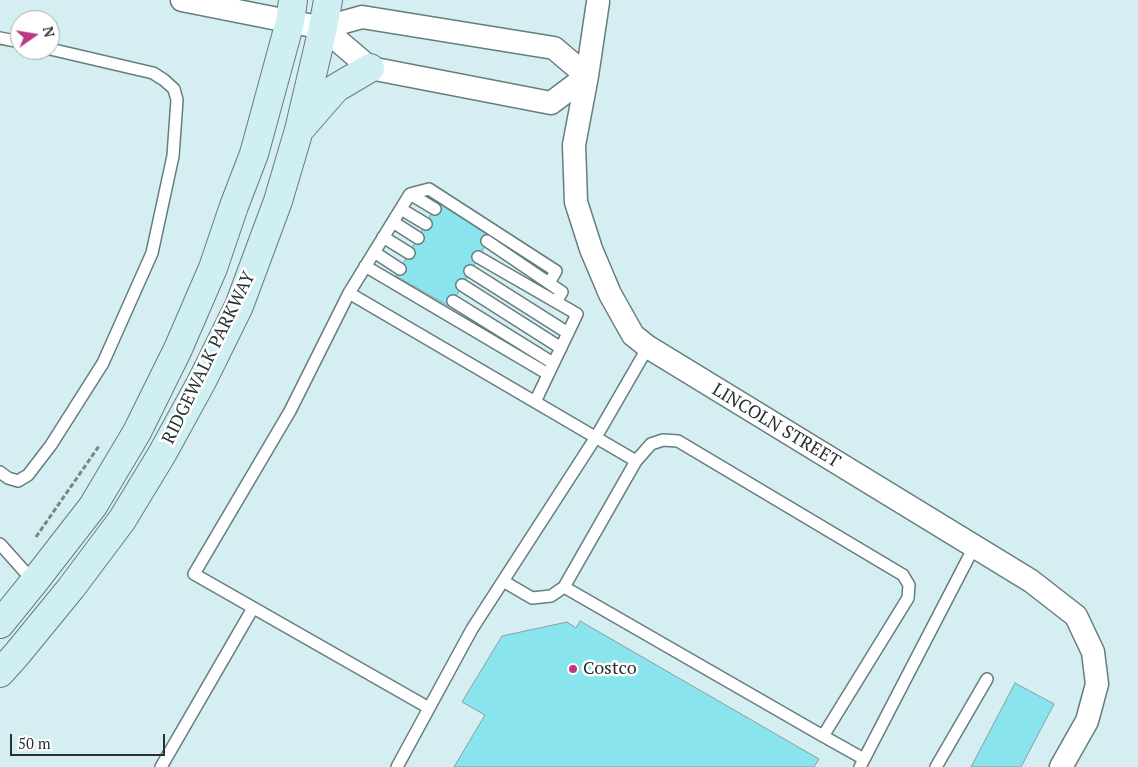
<!DOCTYPE html>
<html>
<head>
<meta charset="utf-8">
<style>
	body { margin:0 }
	#map { position:relative; width:1138px; height:767px; overflow:hidden; background:#d5eef1; font-family:"PT Serif",serif }
	canvas { display:block }
	.north { position:absolute; left:10px; top:10px; width:50px; height:50px; box-sizing:border-box; background:#fff; border:1px solid #a9adad; border-radius:50%; rotate:77deg; font-size:14px; font-weight:700; line-height:20px; text-align:center; color:#273131 }
	.north::after { content:''; display:block; margin:auto; width:18px; height:22px; background:#bb3981; clip-path:polygon(50% 0,100% 100%,50% 72%,0 100%) }
	.scale { position:absolute; left:10px; top:734px; width:155px; height:22px; box-sizing:border-box; border:2px solid #273131; border-top:0; padding-left:6px; font-size:15px; line-height:18px; white-space:nowrap; color:#273131; -webkit-text-stroke:4px #fff; paint-order:stroke }
</style>
</head>
<body>
<div id="map">
<canvas width="1138" height="767"></canvas>
<div class="north">N</div>
<div class="scale">50 m</div>
</div>
<script>
const ctx = document.querySelector('canvas').getContext('2d');
ctx.lineJoin = 'round';
function paint(path, color) {
  ctx.fillStyle = color;
  ctx.fill(path, 'evenodd');
}
function poly(rows) {
  const path = new Path2D();
  for (const r of rows) {
    path.moveTo(r[0], r[1]);
    for (let i = 2; i < r.length; i += 2) path.lineTo(r[i], r[i + 1]);
  }
  return path;
}
function stroke(path, color, width, dash) {
  ctx.strokeStyle = color;
  ctx.lineWidth = width;
  ctx.lineCap = dash ? 'butt' : 'round';
  ctx.setLineDash(dash || []);
  ctx.stroke(path);
}
function label(font, color, halo, rows, align = 'center') {
  ctx.font = font + ' "PT Serif",serif';
  ctx.lineWidth = 5;
  ctx.setLineDash([]);
  ctx.textBaseline = 'middle';
  ctx.strokeStyle = halo;
  ctx.fillStyle = color;
  for (const [text, x, y, turn = 0] of rows) {
    ctx.save();
    ctx.translate(x, y);
    ctx.rotate((+turn || 0) * Math.PI / 180);
    ctx.textAlign = isNaN(turn) ? turn : align;
    if (halo) ctx.strokeText(text, 0, 0);
    ctx.fillText(text, 0, 0);
    ctx.restore();
  }
}
const building = poly([
	[439,200,493,232,450,307,396,276,439,200],
	[580,621,819,759,814,767,454,767,485,715,462,702,502,636,567,622,576,628,580,621],
	[1015,683,1054,704,1021,767,971,767,1015,683]
]);
const path = poly([
	[36,537,99,446]
]);
const lane = poly([
	[0,38,20,42],
	[410,194,435,209],
	[401,209,426,224],
	[393,222,418,238],
	[383,237,409,253],
	[487,241,562,292,556,302],
	[374,252,400,269],
	[478,257,577,314,535,402],
	[365,266,548,374],
	[470,271,568,333],
	[462,285,561,348],
	[349,293,410,194,429,189,556,271,549,283],
	[453,301,553,363],
	[0,472,8,478,18,481,28,475,51,445,103,363,152,253,173,156,177,100,174,89,164,80,153,73,50,49],
	[0,544,34,582],
	[564,587,636,461],
	[429,708,194,574,290,411,349,293,636,461,651,444,663,440,678,441,903,575,909,585,908,598,823,736,564,587,551,596,532,598,503,581],
	[823,736,864,759],
	[161,767,253,608],
	[397,767,472,629,596,437,648,347],
	[860,767,974,547],
	[936,767,987,679]
]);
const street = poly([
	[182,0,323,28,362,17,554,48,587,76,551,103,370,68,323,28],
	[598,2,587,76,574,145,576,202,591,249,610,294,633,335,648,347,1031,581,1076,616,1093,652,1097,684,1087,721,1061,767]
]);
const secondary = poly([
	[302,127,336,88,370,68],
	[0,624,34,582,93,506,137,432,178,349,213,268,234,206,254,154,290,22,293,0],
	[0,673,17,654,71,588,122,520,162,454,202,381,239,306,278,201,299,130,323,28,328,0]
]);
const markers = [
	[573,669,5,"#bb3981"]
];
const streetNames = [
	["RIDGEWALK PARKWAY",209,358,-64],
	["LINCOLN STREET",776,426,31]
];
const poiNames = [
	["Costco",583,669]
];
paint(building, '#8ae4ed');
stroke(building, '#889fa1', 1);
stroke(lane, '#667d7f', 14);
stroke(street, '#667d7f', 25);
stroke(secondary, '#667d7f', 30);
stroke(path, '#768788', 3, [5, 2.5]);
stroke(lane, '#fff', 11);
stroke(street, '#fff', 22);
stroke(secondary, '#cfeff2', 28);
for (const [x, y, r, color] of markers) {
  const dot = new Path2D();
  dot.arc(x, y, r, 0, 2 * Math.PI);
  ctx.fillStyle = color;
  ctx.fill(dot);
  stroke(dot, '#fff', 2);
}
label('18px', '#273131', '#fff', streetNames);
label('18px', '#273131', '#fff', poiNames, 'left');
</script>
</body>
</html>
